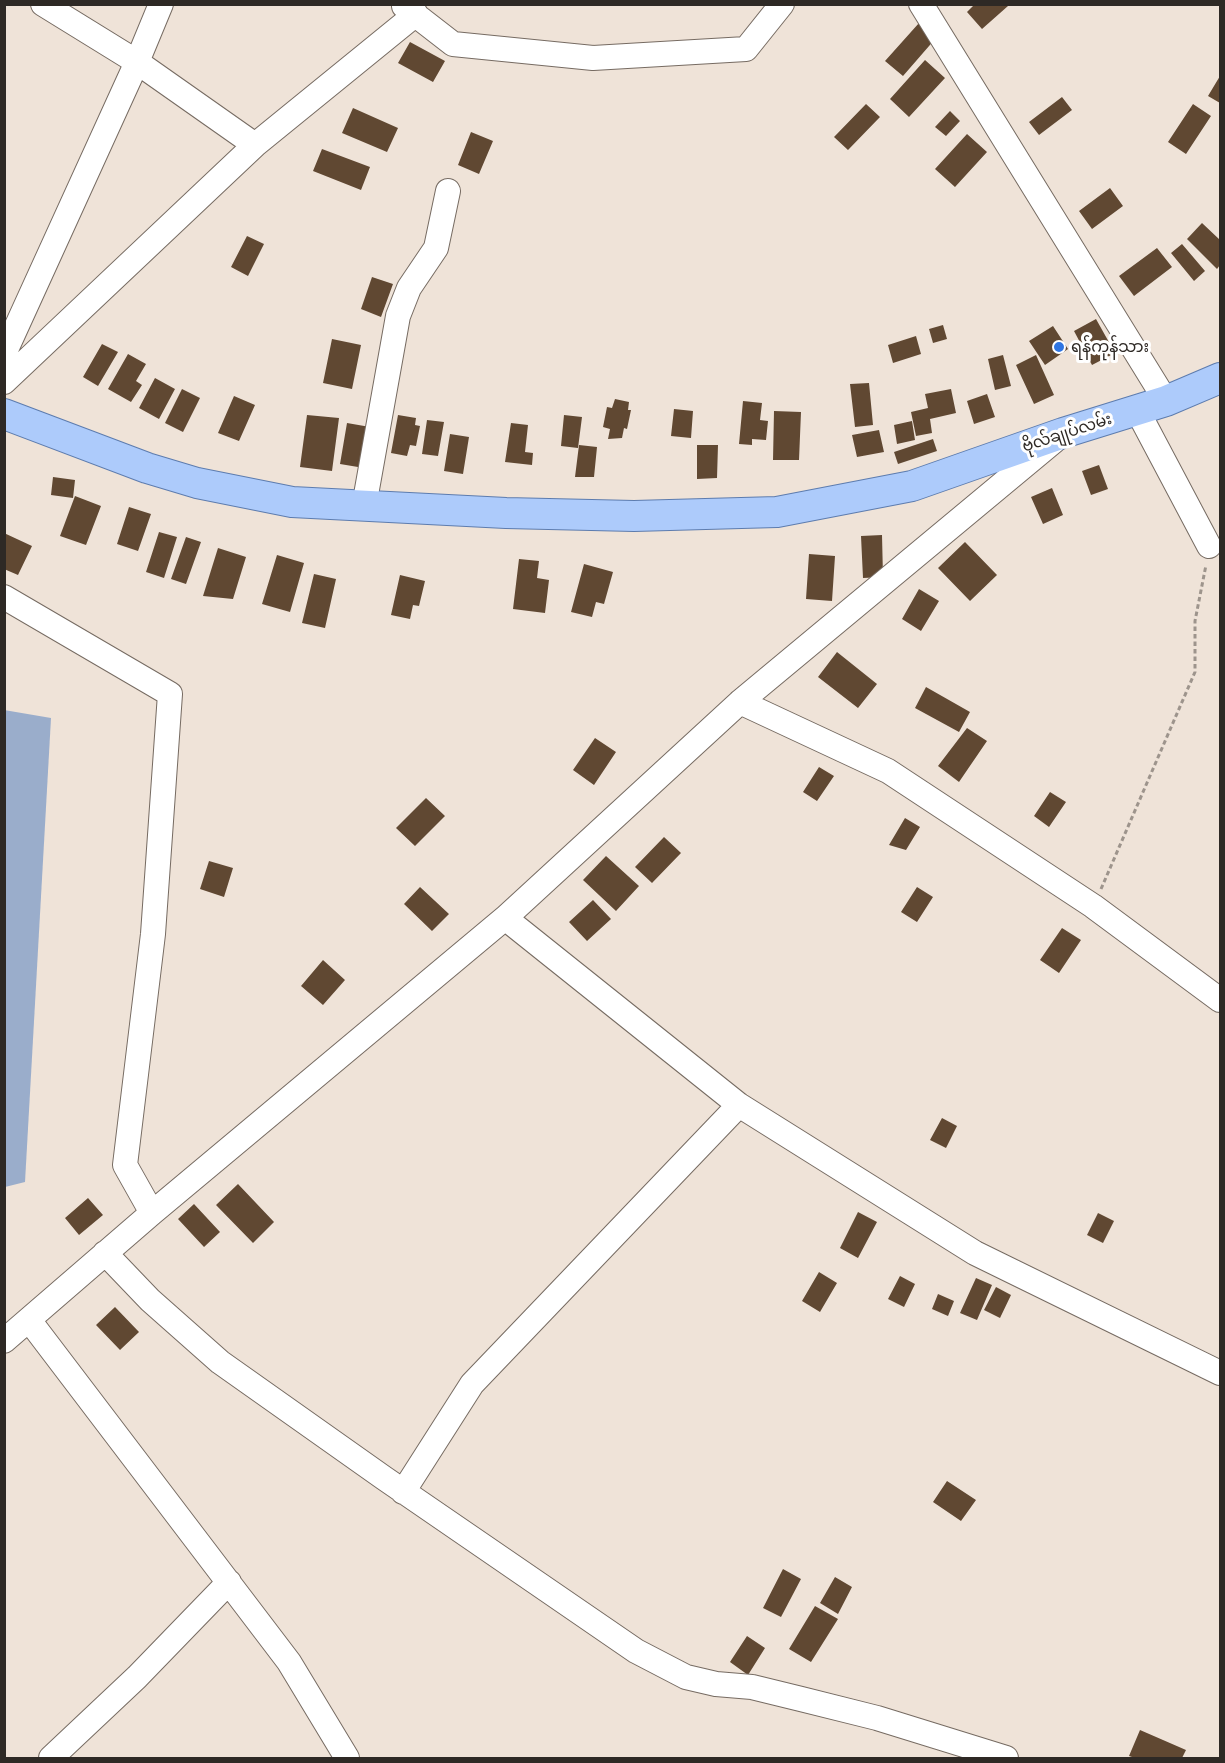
<!DOCTYPE html>
<html>
<head>
<meta charset="utf-8">
<style>
	body { margin:0 }
	#map { position:relative; width:1225px; height:1763px; overflow:hidden; background:#efe3d8; font-family:"Work Sans",sans-serif }
	canvas { display:block }
	.frame { position:absolute; inset:0; border:6px solid #2e2925; pointer-events:none }
</style>
</head>
<body>
<div id="map">
<canvas width="1225" height="1763"></canvas>
<div class="frame"></div>
</div>
<script>
const ctx = document.querySelector('canvas').getContext('2d');
ctx.lineJoin = 'round';
function paint(path, color) {
  ctx.fillStyle = color;
  ctx.fill(path, 'evenodd');
}
function poly(rows) {
  const path = new Path2D();
  for (const r of rows) {
    path.moveTo(r[0], r[1]);
    for (let i = 2; i < r.length; i += 2) path.lineTo(r[i], r[i + 1]);
  }
  return path;
}
function stroke(path, color, width, dash) {
  ctx.strokeStyle = color;
  ctx.lineWidth = width;
  ctx.lineCap = dash ? 'butt' : 'round';
  ctx.setLineDash(dash || []);
  ctx.stroke(path);
}
function label(font, color, halo, rows, align = 'center') {
  ctx.font = font + ' "Work Sans","Noto Sans Myanmar",sans-serif';
  ctx.lineWidth = 6;
  ctx.setLineDash([]);
  ctx.textBaseline = 'middle';
  ctx.strokeStyle = halo;
  ctx.fillStyle = color;
  for (const [text, x, y, turn = 0] of rows) {
    ctx.save();
    ctx.translate(x, y);
    ctx.rotate((+turn || 0) * Math.PI / 180);
    ctx.textAlign = isNaN(turn) ? turn : align;
    if (halo) ctx.strokeText(text, 0, 0);
    ctx.fillText(text, 0, 0);
    ctx.restore();
  }
}
const water = poly([
	[4,710,51,718,25,1182,5,1187]
]);
const building = poly([
	[975,4,1007,4,1008,6,982,29,967,12],
	[919,23,936,38,903,76,885,61],
	[410,42,445,61,433,82,398,63],
	[925,60,945,78,909,117,890,99],
	[1220,76,1220,103,1208,96],
	[1062,97,1072,110,1039,135,1029,122],
	[866,104,880,117,848,150,834,137],
	[1193,104,1211,116,1186,154,1168,142],
	[353,108,398,128,387,152,342,133],
	[950,111,960,121,946,136,935,127],
	[471,132,493,141,479,174,458,165],
	[967,134,987,152,955,187,935,169],
	[322,149,370,167,361,190,313,171],
	[1110,188,1123,206,1092,229,1079,211],
	[1202,223,1220,240,1220,265,1217,269,1187,239],
	[247,236,264,244,248,276,231,267],
	[1182,244,1205,271,1194,281,1171,253],
	[1157,248,1172,267,1134,296,1119,276],
	[372,277,393,284,381,317,361,309],
	[1096,319,1115,353,1092,365,1074,331],
	[943,325,947,339,933,343,929,329],
	[1053,326,1068,349,1045,365,1029,341],
	[916,336,921,354,893,363,888,345],
	[332,339,361,345,352,389,323,383],
	[102,344,118,352,98,386,83,377],
	[128,354,146,364,136,381,142,385,131,402,108,389],
	[1003,355,1011,386,995,390,988,359],
	[1036,355,1054,395,1034,404,1016,365],
	[155,378,175,389,159,419,139,408],
	[869,383,873,425,855,427,850,384],
	[182,389,200,398,183,432,165,423],
	[951,389,956,413,930,419,932,433,916,436,911,412,928,408,925,394],
	[987,394,995,417,974,424,967,401],
	[234,396,255,405,239,441,218,433],
	[615,399,629,402,628,410,631,410,627,429,624,428,622,438,608,439,610,429,603,427,607,407,612,408],
	[743,401,762,403,760,420,768,421,766,440,752,439,752,445,739,444],
	[674,409,693,411,691,438,671,436],
	[774,411,801,412,799,460,773,460],
	[307,415,339,418,332,471,300,467],
	[398,415,416,418,415,425,420,426,416,446,410,445,407,456,391,453],
	[564,415,582,417,578,448,561,446],
	[427,420,444,422,438,456,422,454],
	[912,421,915,440,897,444,894,425],
	[347,423,370,427,364,468,340,464],
	[511,423,528,425,525,452,533,453,532,465,505,462],
	[879,430,884,452,857,457,852,435],
	[450,434,469,437,463,474,444,471],
	[933,439,937,451,898,464,894,452],
	[579,445,597,447,594,477,575,477],
	[697,445,718,445,717,478,697,479],
	[1099,465,1108,489,1091,495,1082,471],
	[53,477,75,480,73,498,51,495],
	[1052,488,1063,515,1043,524,1031,497],
	[75,496,101,506,86,545,60,536],
	[129,507,151,514,138,551,117,544],
	[159,532,177,537,164,578,146,572],
	[4,533,32,546,18,575,4,569],
	[882,535,883,577,863,578,861,536],
	[186,537,201,542,186,584,171,579],
	[965,542,997,575,970,601,938,568],
	[218,548,246,557,233,599,203,596],
	[809,554,835,556,832,601,806,599],
	[277,555,304,563,290,612,262,604],
	[519,559,539,561,537,578,549,580,545,613,513,609],
	[584,564,613,572,604,604,596,602,592,617,571,612],
	[314,574,336,579,325,628,302,623],
	[400,575,425,581,419,606,413,605,410,619,391,615],
	[919,589,939,601,921,631,902,619],
	[837,652,877,684,858,708,818,677],
	[926,687,970,712,959,732,915,708],
	[967,728,987,741,959,782,938,766],
	[595,738,616,752,594,785,573,770],
	[819,767,834,776,817,801,803,792],
	[1050,792,1066,802,1049,827,1034,816],
	[426,798,445,816,415,846,396,828],
	[905,818,920,827,906,850,889,845],
	[664,837,681,853,652,883,635,867],
	[606,856,639,886,616,911,583,880],
	[209,861,233,868,224,897,200,889],
	[420,887,449,914,432,931,404,904],
	[917,887,933,897,917,922,901,912],
	[593,900,611,919,587,941,569,922],
	[1062,928,1081,940,1059,973,1040,960],
	[323,960,345,980,323,1005,301,986],
	[942,1118,957,1126,946,1148,930,1140],
	[238,1184,274,1222,253,1243,216,1205],
	[88,1198,103,1215,79,1235,65,1218],
	[194,1204,220,1232,204,1247,178,1219],
	[858,1212,877,1222,858,1258,840,1248],
	[1098,1213,1114,1221,1103,1243,1087,1235],
	[819,1272,837,1283,820,1312,802,1301],
	[900,1276,915,1284,904,1307,888,1299],
	[976,1278,992,1285,977,1320,960,1313],
	[996,1287,1011,1295,1000,1318,984,1310],
	[938,1294,954,1301,948,1316,932,1309],
	[115,1307,139,1332,120,1350,96,1325],
	[947,1481,976,1500,961,1521,933,1502],
	[783,1569,801,1579,781,1617,763,1608],
	[835,1577,852,1587,838,1614,820,1603],
	[815,1606,838,1619,811,1662,789,1649],
	[747,1636,765,1648,748,1675,730,1662],
	[1140,1730,1186,1750,1182,1758,1135,1758,1129,1756]
]);
const path = poly([
	[1101,889,1195,672,1195,621,1206,565]
]);
const minor = poly([
	[43,4,137,62,255,145],
	[921,4,1166,401],
	[404,6,453,44,593,58,746,49,782,4],
	[4,354,137,62,161,4],
	[4,382,255,145,416,14],
	[1137,410,1209,546],
	[364,506,398,316,409,288,436,248,448,191],
	[4,597,170,694,153,934,125,1165,152,1213],
	[740,702,888,771,1093,906,1220,1000],
	[505,918,739,1105,975,1253,1220,1373],
	[105,1253,150,1300,220,1362,384,1478,636,1651,686,1677,716,1684,752,1687,801,1699,877,1718,1006,1758],
	[29,1320,289,1662,347,1758],
	[4,1341,152,1213,505,918,740,702,1054,441],
	[403,1492,472,1384,739,1105],
	[51,1758,137,1677,229,1582]
]);
const major = poly([
	[4,414,147,468,197,483,292,502,506,513,634,516,777,512,912,486,1063,433,1166,401,1220,378]
]);
const markers = [
	[1059,347,6,"#2f75e2"]
];
const poiNames = [
	["ရန်ကုန်သား",1071,347]
];
const streetNames = [
	["ဗိုလ်ချုပ်လမ်း",1067,433,-18]
];
paint(water, '#9aadcb');
paint(building, '#604832');
stroke(minor, '#766b62', 26);
stroke(major, '#5d7cae', 32);
stroke(path, '#9d948c', 3, [4.5, 3]);
stroke(minor, '#fff', 24);
stroke(major, '#adcbfb', 30);
for (const [x, y, r, color] of markers) {
  const dot = new Path2D();
  dot.arc(x, y, r, 0, 2 * Math.PI);
  ctx.fillStyle = color;
  ctx.fill(dot);
  stroke(dot, '#fff', 2);
}
label('16px', '#2e2925', '#fff', poiNames, 'left');
label('16px', '#2e2925', '#fff', streetNames);
</script>
</body>
</html>
